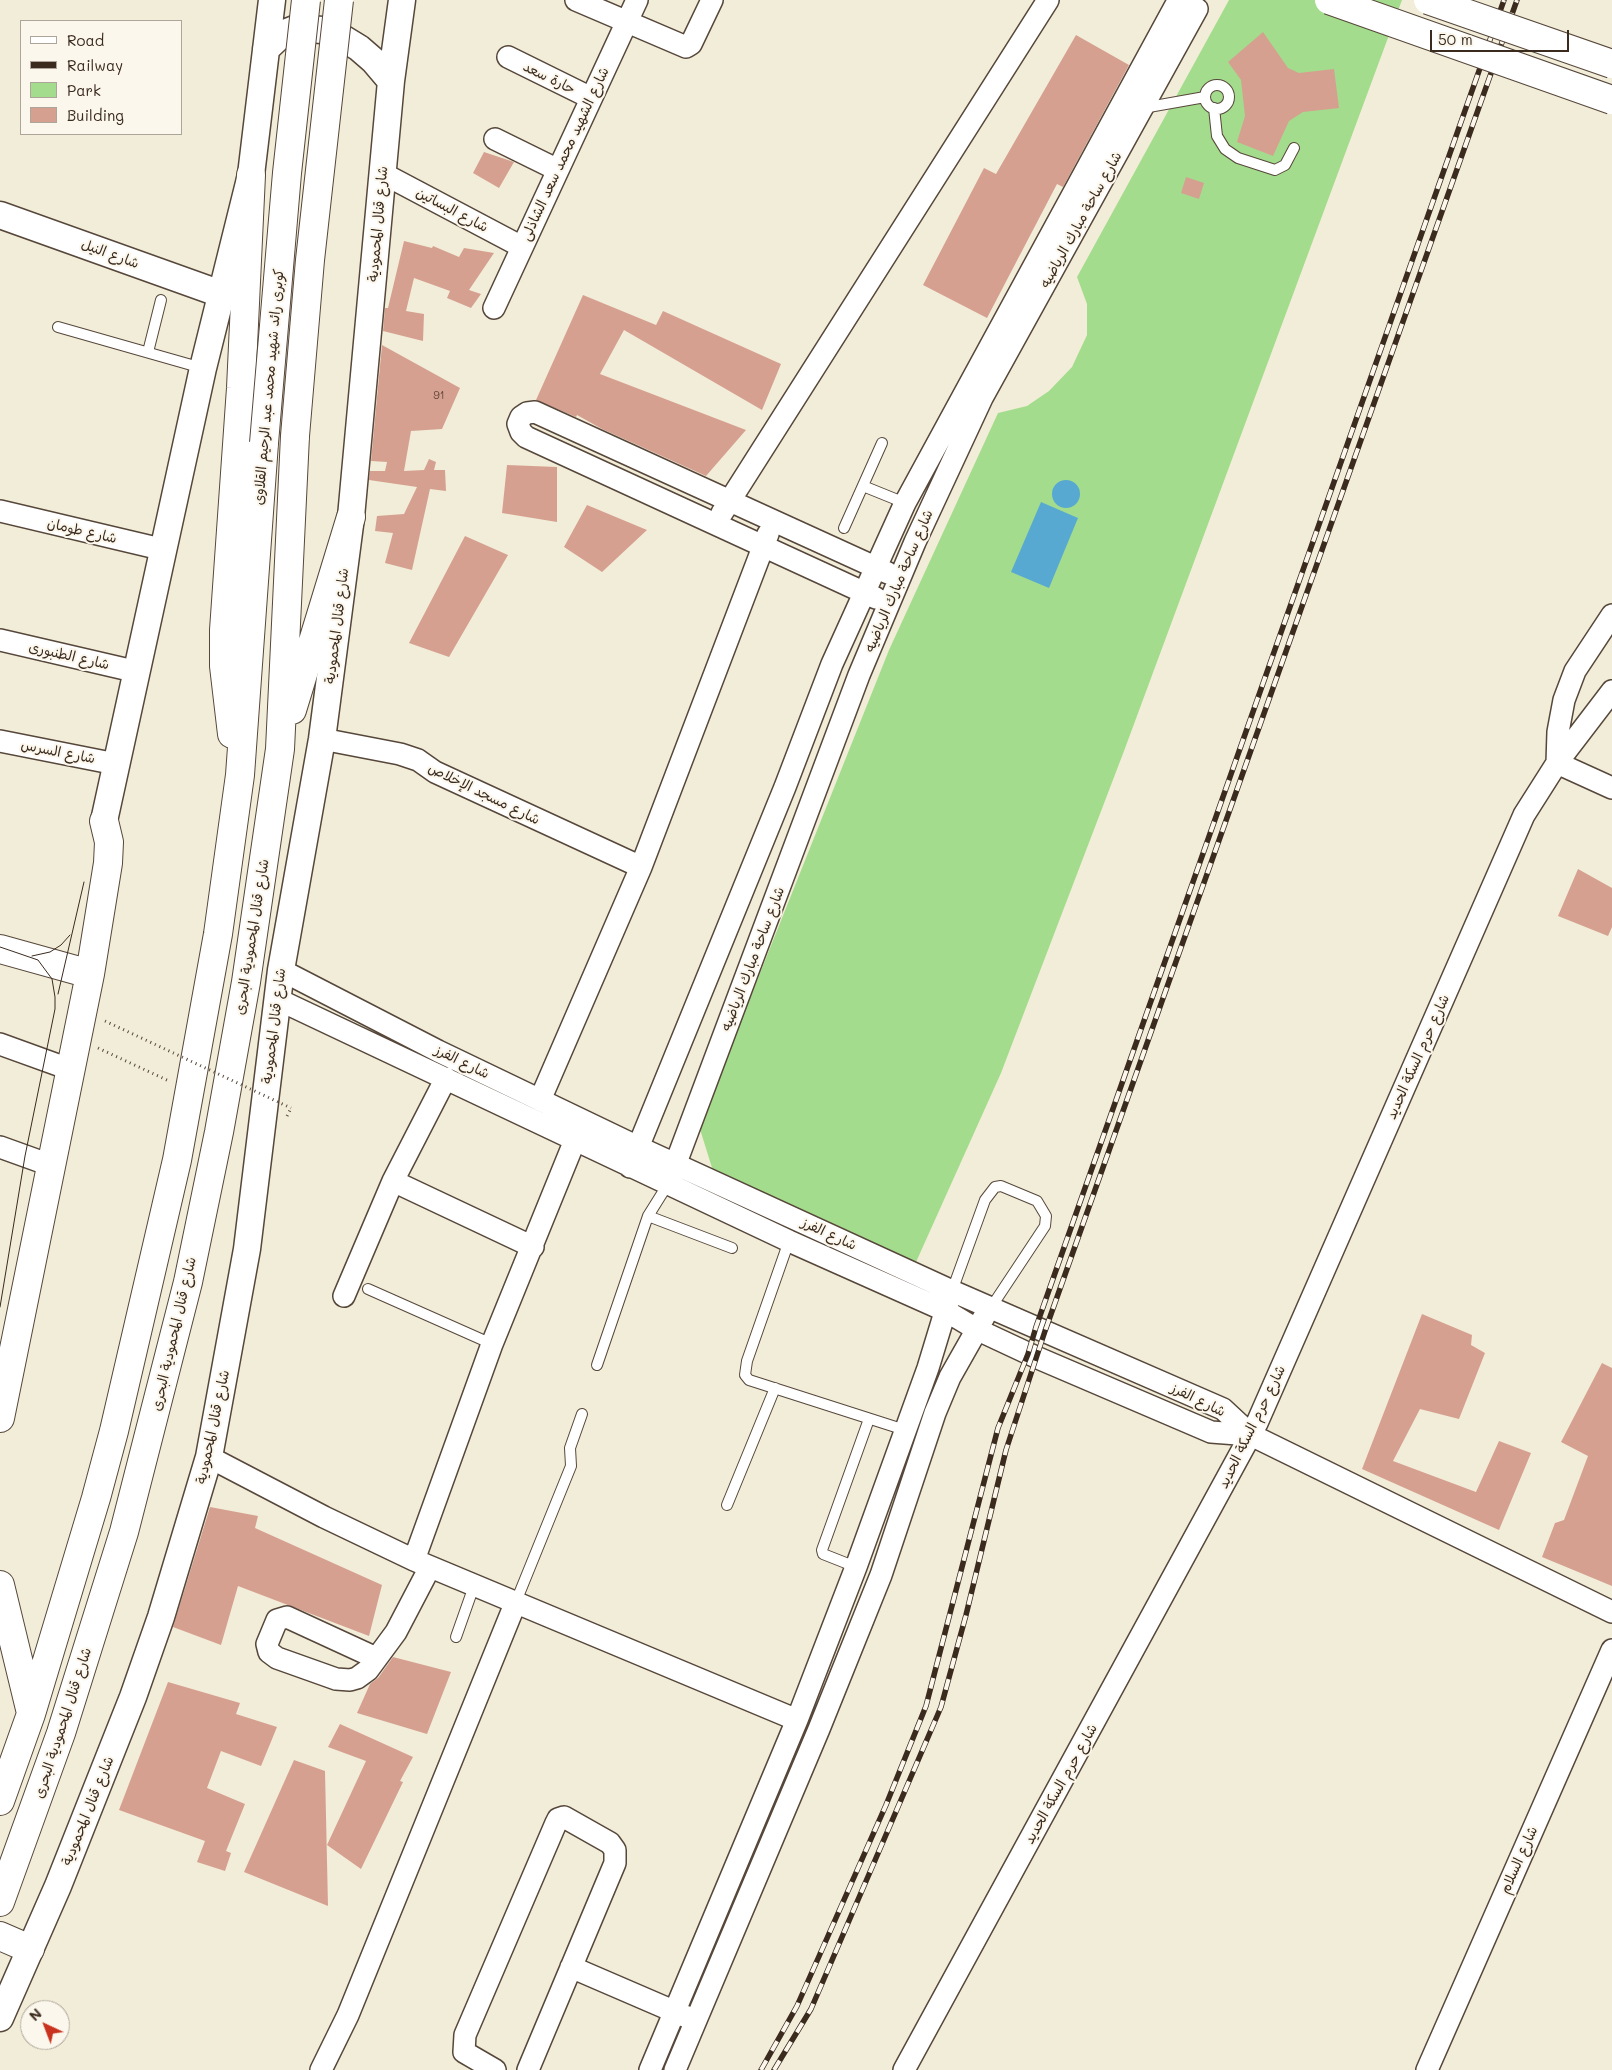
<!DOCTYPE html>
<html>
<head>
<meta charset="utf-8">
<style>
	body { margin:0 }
	#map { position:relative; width:1612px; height:2070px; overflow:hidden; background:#f2edd8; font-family:Mali,sans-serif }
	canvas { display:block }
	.legend { position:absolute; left:20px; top:20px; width:162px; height:115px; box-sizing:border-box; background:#fbf7ec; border:1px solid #aea59a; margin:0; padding:6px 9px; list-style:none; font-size:15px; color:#3b2a1e }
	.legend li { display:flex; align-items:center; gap:10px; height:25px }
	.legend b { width:25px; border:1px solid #aea59a }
	.north { position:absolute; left:20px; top:2000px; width:50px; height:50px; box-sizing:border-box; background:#fbf7ec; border:1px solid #aea59a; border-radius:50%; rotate:317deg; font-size:14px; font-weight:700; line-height:20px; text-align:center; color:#3b2a1e }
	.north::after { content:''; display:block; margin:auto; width:18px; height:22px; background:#c8321e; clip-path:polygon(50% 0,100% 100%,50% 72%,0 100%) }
	.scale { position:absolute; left:1430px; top:30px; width:139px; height:22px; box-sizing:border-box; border:2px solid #3b2a1e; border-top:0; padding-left:6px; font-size:15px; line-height:18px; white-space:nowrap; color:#3b2a1e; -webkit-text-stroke:4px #fbf7ec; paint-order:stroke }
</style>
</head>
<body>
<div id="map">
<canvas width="1612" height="2070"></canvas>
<ul class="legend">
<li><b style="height:6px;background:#fff"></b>Road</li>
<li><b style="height:6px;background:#3b2a1e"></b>Railway</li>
<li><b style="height:14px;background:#a4dc8d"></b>Park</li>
<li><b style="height:14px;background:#d6a091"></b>Building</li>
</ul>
<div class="north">N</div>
<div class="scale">50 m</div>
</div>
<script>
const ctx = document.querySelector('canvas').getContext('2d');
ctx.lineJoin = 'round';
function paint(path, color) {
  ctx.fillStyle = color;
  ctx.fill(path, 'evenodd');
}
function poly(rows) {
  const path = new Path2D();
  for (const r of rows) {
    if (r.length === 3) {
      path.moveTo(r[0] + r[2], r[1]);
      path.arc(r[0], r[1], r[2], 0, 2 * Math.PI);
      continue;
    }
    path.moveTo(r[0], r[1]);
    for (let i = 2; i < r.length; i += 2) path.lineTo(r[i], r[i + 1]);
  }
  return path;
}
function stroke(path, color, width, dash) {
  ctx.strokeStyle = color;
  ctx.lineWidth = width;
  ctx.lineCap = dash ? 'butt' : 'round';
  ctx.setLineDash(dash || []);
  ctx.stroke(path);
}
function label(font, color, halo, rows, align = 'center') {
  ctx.font = font + ' Mali,"Playpen Sans Arabic",sans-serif';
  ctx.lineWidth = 4;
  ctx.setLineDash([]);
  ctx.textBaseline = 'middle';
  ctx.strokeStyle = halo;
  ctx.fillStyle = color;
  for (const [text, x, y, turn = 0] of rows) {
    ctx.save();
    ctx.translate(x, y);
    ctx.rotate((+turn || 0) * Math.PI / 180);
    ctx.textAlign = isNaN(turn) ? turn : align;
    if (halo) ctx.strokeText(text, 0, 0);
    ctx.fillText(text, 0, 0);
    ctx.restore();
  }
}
const green = poly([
	[1229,0,1402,0,1124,751,1001,1073,912,1271,718,1187,699,1126,889,650,998,413,1027,406,1049,391,1072,367,1087,335,1087,304,1077,277]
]);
const water = poly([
	[1066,494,14],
	[1041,502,1078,518,1049,588,1011,572]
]);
const building = poly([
	[1263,32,1288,68,1299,73,1334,69,1339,108,1303,112,1289,121,1273,156,1237,142,1245,116,1241,80,1228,62],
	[1076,35,1129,65,1063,187,1057,184,987,318,923,285,984,168,996,174],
	[484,152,514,162,499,188,473,173],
	[1186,177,1204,183,1199,199,1181,193],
	[404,241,432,248,433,246,459,257,464,248,494,253,469,290,481,294,471,308,447,298,450,291,414,278,406,311,424,314,423,341,383,331,385,308,388,308],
	[583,295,656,325,663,311,781,364,762,410,624,330,600,374,746,430,706,476,602,429,577,415,576,417,536,400],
	[382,345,460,388,442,429,411,431,404,471,424,470,429,459,436,462,434,470,445,470,446,491,430,489,412,570,385,563,393,533,375,531,377,516,404,514,417,487,369,480,370,471,385,471,387,462,371,461],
	[507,465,557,467,557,522,502,513],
	[587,505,647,530,602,572,564,547],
	[465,536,508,555,449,657,409,643],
	[1578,869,1612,888,1612,927,1608,936,1558,916],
	[1422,1314,1472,1335,1471,1345,1485,1353,1459,1419,1420,1409,1393,1461,1476,1492,1499,1441,1531,1453,1499,1530,1362,1469],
	[1602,1363,1612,1368,1612,1586,1542,1557,1555,1523,1564,1520,1588,1456,1561,1442],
	[210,1507,258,1516,255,1528,382,1585,369,1636,238,1586,221,1645,173,1627],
	[393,1657,451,1672,427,1734,357,1713,370,1684,378,1678],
	[168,1682,240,1703,236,1714,277,1727,261,1766,221,1751,207,1788,245,1804,226,1851,231,1853,225,1871,197,1862,205,1841,119,1810],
	[340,1724,413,1757,400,1781,403,1782,361,1869,327,1845,366,1761,328,1747],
	[294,1760,325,1771,328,1906,244,1872]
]);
const path = poly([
	[98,1048,169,1081],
	[287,1116,291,1108]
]);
const service = poly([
	[1217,97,12],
	[1143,108,1205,97],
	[1214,108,1217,136,1225,149,1238,158,1275,170,1285,165,1294,148],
	[58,327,202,368],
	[148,352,161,300],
	[863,486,905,503],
	[844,528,882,443],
	[648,1216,732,1248],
	[789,1241,747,1361,745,1375,749,1380,905,1430],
	[368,1289,492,1344],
	[952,1291,985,1200,995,1187,1001,1186,1037,1201,1046,1216,1045,1226,992,1306],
	[597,1365,648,1216,668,1184],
	[727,1505,775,1388],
	[856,1567,823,1554,822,1550,869,1419],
	[515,1604,571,1466,570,1448,582,1414],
	[456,1637,474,1586]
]);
const minor = poly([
	[576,0,686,47,691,44,712,0],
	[508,57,591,98],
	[495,139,558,170],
	[382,173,522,247],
	[494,308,637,0],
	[0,511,165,550],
	[722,513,1048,0],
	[876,598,526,437,521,432,518,424,521,417,527,413,535,412,888,573],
	[0,640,138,672],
	[322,739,400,754,418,760,435,772,641,867],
	[0,741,116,764],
	[1557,763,1558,732,1564,700,1575,671,1612,615],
	[1557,763,1612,788],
	[281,970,438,1051,638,1147,952,1291,1223,1409,1251,1435,1612,1612],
	[277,999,789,1241,946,1311,976,1329,1038,1358,1211,1432,1251,1435],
	[0,1044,69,1069],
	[540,1100,641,867,768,534],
	[0,1147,50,1165],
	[630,1167,785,787,832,664,905,503,1178,1],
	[393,1181,533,1247],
	[668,1184,859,675,915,542,982,398,1197,9,1177,0],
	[344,1296,393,1181,446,1078],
	[209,1457,324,1517,414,1560,797,1720],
	[414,1560,492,1344,575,1140],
	[376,1658,287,1617,277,1620,267,1644,269,1652,277,1658,336,1679,350,1680,357,1678,368,1670,396,1632,430,1567],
	[571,1967,687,2017],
	[321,2070,348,2015,515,1604],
	[495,2070,464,2052,465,2035,556,1823,558,1819,564,1817,610,1843,615,1850,615,1863,528,2070],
	[650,2070,797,1720,856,1567,928,1368,949,1299],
	[675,2070,819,1729,881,1575,935,1413,950,1377,984,1317],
	[904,2070,1257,1423,1524,815,1557,763,1612,691],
	[1427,2070,1612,1650]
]);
const tertiary = poly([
	[266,49,282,34,297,28,322,30,341,37,359,48,374,61,391,81],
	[0,215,221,294],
	[104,821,203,368,251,175,272,0],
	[0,2018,58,1886,133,1697,161,1617,209,1457,247,1249,281,970,322,739,351,517,391,81,402,0]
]);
const secondary = poly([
	[292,710,351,517],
	[232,734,224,666,224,630,241,388,251,175],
	[0,949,90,974],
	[0,1418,90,974,108,863,109,842,104,821],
	[0,1585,31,1713],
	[0,1801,31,1714,96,1498,114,1431,177,1160,218,934,240,775,264,443],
	[0,1902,61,1733,124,1532,188,1282,219,1132,246,982,280,749,295,436],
	[0,1936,30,1949]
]);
const tram = poly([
	[0,947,38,960,52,979,55,997,55,1009,25,1156,0,1307],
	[32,956,50,952,61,945,70,935],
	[58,994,84,882]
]);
const rail = poly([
	[761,2070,797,2006,886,1805,926,1706,998,1428,1028,1354,1036,1327,1504,0],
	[774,2070,811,2009,941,1707,966,1615,1006,1450,1045,1331,1517,0]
]);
const pathBridge = poly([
	[105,1021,291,1108]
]);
const secondaryBridge = poly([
	[295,436,310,260,339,0],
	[264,443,287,173,306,0]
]);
const primaryBridge = poly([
	[1329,0,1612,100],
	[1428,0,1612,64]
]);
const numberNames = [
	["91",439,396]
];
const streetNames = [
	["حارة سعد",549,78,26],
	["شارع الشهيد محمد سعد الشاذلى",565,154,-65],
	["شارع البساتين",452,210,28],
	["شارع ساحة مبارك الرياضيه",1081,220,-61],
	["شارع قنال المحمودية",378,224,-85],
	["شارع النيل",110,254,20],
	["كوبرى رائد شهيد محمد عبد الرحيم القلاوى",269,387,-85],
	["شارع طومان",82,531,13],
	["شارع ساحة مبارك الرياضيه",899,581,-67],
	["شارع قنال المحمودية",337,626,-83],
	["شارع الطنبورى",69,656,13],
	["شارع السرس",58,752,11],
	["شارع مسجد الإخلاص",484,794,26],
	["شارع قنال المحمودية البحرى",252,937,-81],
	["شارع ساحة مبارك الرياضيه",753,959,-69],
	["شارع قنال المحمودية",274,1026,-83],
	["شارع حرم السكة الحديد",1418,1057,-66],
	["شارع الفرز",462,1062,26],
	["شارع الفرز",829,1234,25],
	["شارع قنال المحمودية البحرى",174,1334,-77],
	["شارع الفرز",1198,1400,26],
	["شارع قنال المحمودية",213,1427,-78],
	["شارع حرم السكة الحديد",1252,1427,-64],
	["شارع قنال المحمودية البحرى",63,1723,-72],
	["شارع حرم السكة الحديد",1061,1784,-61],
	["شارع قنال المحمودية",88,1811,-68],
	["شارع السلام",1519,1860,-66]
];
paint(green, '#a4dc8d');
paint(water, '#57a9d2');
paint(building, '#d6a091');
stroke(service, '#56473a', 12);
stroke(minor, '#56473a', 24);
stroke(tertiary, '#56473a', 29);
stroke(secondary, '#56473a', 30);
stroke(path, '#56473a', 3, [1, 4]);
stroke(service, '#fff', 10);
stroke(minor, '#fff', 21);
stroke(tertiary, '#fff', 26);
stroke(secondary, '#fff', 28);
stroke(tram, '#3b2a1e', 1);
stroke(rail, '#3b2a1e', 5.5);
stroke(rail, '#fbf7ec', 4, [11]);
stroke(secondaryBridge, '#56473a', 30, []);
stroke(primaryBridge, '#56473a', 30, []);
stroke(pathBridge, '#56473a', 3, [1, 4]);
stroke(secondaryBridge, '#fff', 28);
stroke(primaryBridge, '#fff', 28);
label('11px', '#62483b', null, numberNames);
label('14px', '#3b2a1e', '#fbf7ec', streetNames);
</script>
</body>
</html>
